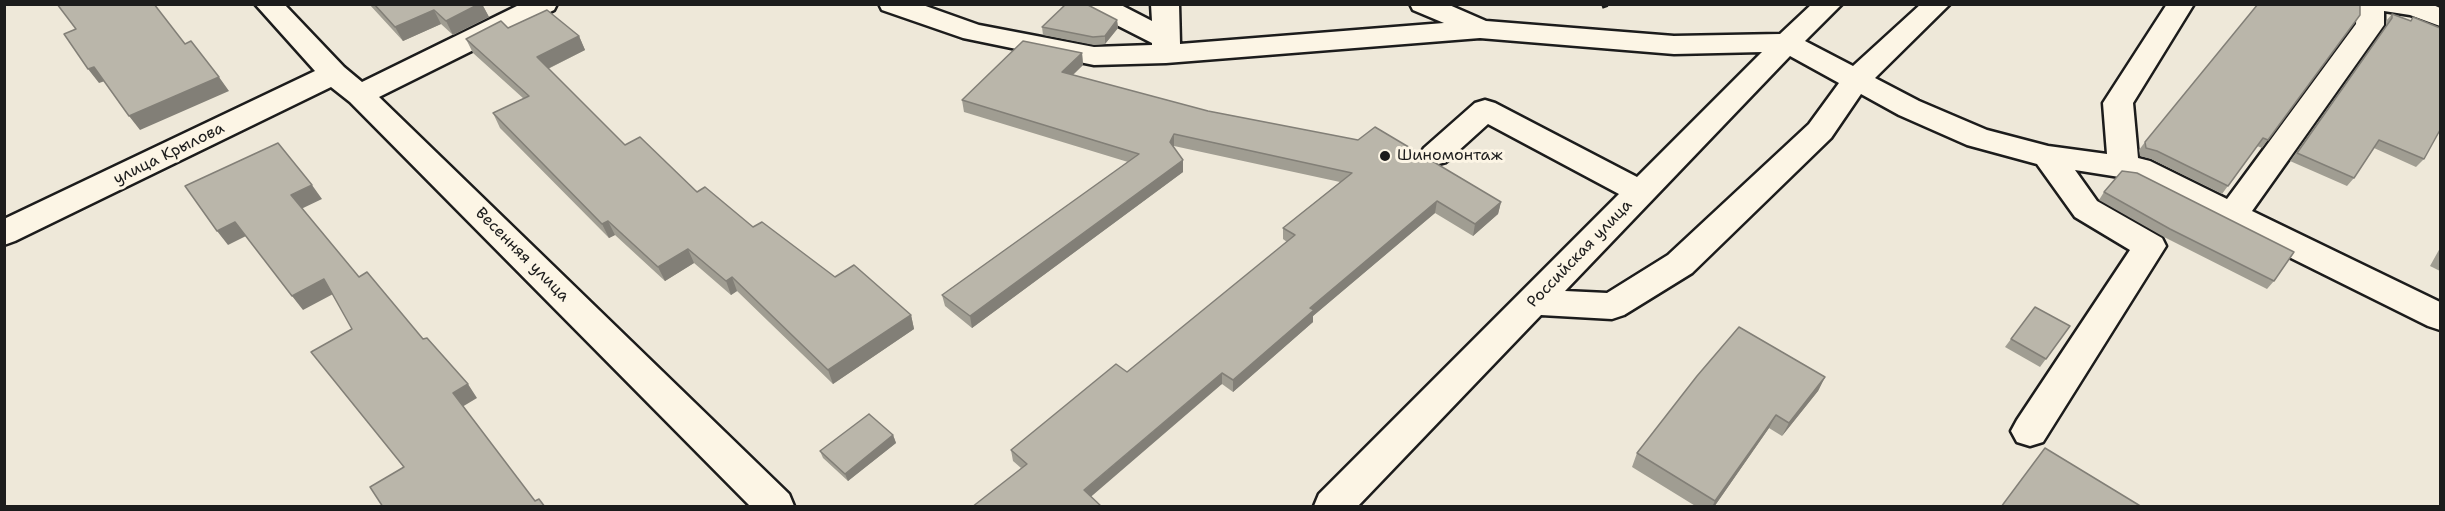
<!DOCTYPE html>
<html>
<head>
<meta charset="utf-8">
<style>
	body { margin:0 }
	#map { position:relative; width:2445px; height:511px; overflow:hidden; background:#eee8d9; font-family:"Shantell Sans",sans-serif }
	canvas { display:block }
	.frame { position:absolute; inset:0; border:6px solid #1c1c1c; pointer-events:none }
</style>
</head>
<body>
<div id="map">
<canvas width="2445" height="511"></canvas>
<div class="frame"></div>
</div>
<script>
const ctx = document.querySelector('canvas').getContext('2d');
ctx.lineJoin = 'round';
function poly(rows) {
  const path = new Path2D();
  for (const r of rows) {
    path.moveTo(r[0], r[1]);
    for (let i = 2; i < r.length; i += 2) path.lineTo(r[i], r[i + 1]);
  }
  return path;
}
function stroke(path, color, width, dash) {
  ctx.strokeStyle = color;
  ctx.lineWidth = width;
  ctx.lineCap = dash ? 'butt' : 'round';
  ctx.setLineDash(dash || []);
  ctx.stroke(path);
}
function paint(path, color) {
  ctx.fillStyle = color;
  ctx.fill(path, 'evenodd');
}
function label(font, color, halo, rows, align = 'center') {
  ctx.font = font + ' "Shantell Sans",sans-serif';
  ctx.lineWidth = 6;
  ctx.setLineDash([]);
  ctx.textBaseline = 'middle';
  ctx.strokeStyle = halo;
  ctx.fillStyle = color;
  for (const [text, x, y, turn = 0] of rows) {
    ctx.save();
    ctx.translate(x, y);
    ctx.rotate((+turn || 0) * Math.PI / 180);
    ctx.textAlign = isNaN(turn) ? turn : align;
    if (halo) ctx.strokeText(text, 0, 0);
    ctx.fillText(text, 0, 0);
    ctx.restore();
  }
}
const path = poly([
	[1602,7,1610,4]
]);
const minor = poly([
	[255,4,284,4,344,67,362,82,521,4,557,4,554,10,379,97,789,494,794,506,750,506,350,102,331,87,15,241,4,245,4,219,315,71,255,4],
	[879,4,920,4,979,25,1094,47,1152,45,1152,43,1087,10,1084,4,1119,4,1152,21,1151,4,1179,4,1180,44,1444,23,1413,10,1410,4,1447,4,1486,21,1674,36,1780,34,1812,4,1842,4,1805,41,1853,66,1921,4,1950,4,1875,78,1919,101,1987,130,2048,146,2107,154,2103,103,2167,4,2194,4,2133,103,2138,158,2150,161,2227,199,2356,24,2357,4,2431,4,2440,8,2440,26,2410,15,2384,11,2384,25,2252,211,2440,302,2440,330,2428,326,2132,179,2075,170,2097,201,2162,238,2166,246,2043,442,2030,446,2017,442,2011,431,2017,420,2130,250,2075,217,2037,164,1967,145,1899,115,1861,94,1831,138,1692,273,1624,315,1612,319,1541,315,1358,506,1314,506,1319,494,1619,194,1488,124,1446,162,1435,165,1424,162,1420,155,1424,148,1475,103,1485,100,1495,103,1637,177,1762,52,1674,54,1480,38,1166,63,1094,65,963,38,882,10,879,4],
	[1790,56,1839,83,1809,124,1668,255,1607,293,1565,291,1790,56]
]);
const wall = poly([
	[369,4,482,4,489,17,453,35,441,24,403,41],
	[2392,14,2424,159,2416,167,2374,148,2354,178,2347,186,2290,161,2386,26,2386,21],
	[2360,15,2262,148,2257,146,2222,194,2151,159,2140,156,2139,150,2145,142],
	[1117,20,1118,28,1105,44,1094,45,1043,35,1042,27],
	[508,28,579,36,585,50,548,69,625,145,753,227,835,277,911,315,914,329,833,384,737,291,731,295,694,263,665,281,615,235,609,238,500,128,493,113,524,99,473,53,466,39],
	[1082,53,1083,65,1073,75,1501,202,1498,214,1473,236,1435,213,1313,316,1313,322,1233,392,1222,384,1021,468,1013,461,1011,450,1127,372,1287,242,1283,239,1283,228,1340,182,1174,146,1173,147,1183,172,972,328,945,306,942,295,1128,162,964,112,962,100],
	[2104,192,2274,281,2267,289,2164,237,2099,200],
	[2440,248,2440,271,2430,266],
	[2070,326,2040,367,2005,347,2011,339],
	[1825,377,1818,391,1782,436,1769,428,1714,507,1697,507,1632,467,1637,453],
	[893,435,896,443,848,481,823,458,820,451]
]);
const shadedWall = poly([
	[479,4,482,4,489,17,453,35,446,21],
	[434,10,441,24,403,41,395,27],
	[1117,20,1118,28,1105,44,1105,36],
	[579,36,585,50,543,71,537,57],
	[1082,53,1083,65,1063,84,1062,72],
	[94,67,105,81,99,83,88,69],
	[219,77,229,91,140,130,129,116],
	[1174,134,1174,146,1170,154,1170,142],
	[1183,160,1183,172,972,328,970,316],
	[312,185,322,199,301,209,291,195],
	[1437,201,1435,213,1313,316,1313,322,1233,392,1233,380,1310,308],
	[1501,202,1498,214,1473,236,1475,224],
	[608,221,615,235,609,238,602,224],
	[235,222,246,236,228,245,217,231],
	[688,249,694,263,665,281,658,267],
	[732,277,737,291,731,295,726,281],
	[324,279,335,293,303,310,292,296],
	[911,315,914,329,833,384,828,370],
	[1222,373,1222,384,1086,501,1084,490],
	[1825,377,1818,391,1782,436,1789,423],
	[468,384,477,398,462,407,453,393],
	[1776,415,1769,428,1714,507,1712,507,1715,501],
	[893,435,896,443,848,481,845,474]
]);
const building = poly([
	[57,4,154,4,185,44,191,41,219,77,129,116,94,67,88,69,64,34,76,29,57,4],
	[374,4,479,4,446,21,434,10,395,27,374,4],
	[1066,4,1086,4,1117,20,1105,36,1093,37,1042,27,1066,4],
	[2258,4,2360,4,2360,15,2268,140,2263,138,2228,186,2157,151,2146,148,2145,142,2258,4],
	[547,10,579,36,537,57,625,145,640,137,697,192,705,187,753,227,762,222,835,277,854,265,911,315,828,370,732,277,726,281,688,249,658,267,608,221,602,224,493,113,529,96,466,39,501,21,508,28,547,10],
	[2392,14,2411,21,2413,17,2440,28,2440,130,2424,159,2379,140,2354,178,2297,153,2392,18,2392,14],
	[1023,41,1082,53,1062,72,1208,111,1358,140,1375,127,1501,202,1475,224,1437,201,1310,308,1314,310,1233,380,1222,373,1084,490,1102,507,972,507,1027,464,1011,450,1116,364,1127,372,1295,235,1283,228,1352,173,1174,134,1170,142,1183,160,970,316,942,295,1139,154,962,100,1023,41],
	[278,143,312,185,291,195,359,277,367,272,423,339,427,338,468,384,453,393,535,501,539,499,545,507,383,507,370,487,404,467,311,352,352,329,324,279,292,296,235,222,217,231,185,186,278,143],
	[2122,171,2137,173,2294,252,2274,281,2170,229,2104,192,2122,171],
	[2035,307,2070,326,2046,359,2011,339,2035,307],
	[1739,327,1825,377,1789,423,1776,415,1715,501,1637,453,1697,376,1739,327],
	[869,414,893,435,845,474,820,451,869,414],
	[2045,448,2142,507,2001,507,2045,448]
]);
const markers = [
	[1385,156,6,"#1c1c1c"]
];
const streetNames = [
	["улица Крылова",169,154,-26],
	["Российская улица",1580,254,-46],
	["Весенняя улица",522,255,45]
];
const poiNames = [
	["Шиномонтаж",1397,156]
];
stroke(minor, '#1c1c1c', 5);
stroke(path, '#1c1c1c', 4, [6, 4.5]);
paint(minor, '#fcf5e5');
paint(wall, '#a09d92');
paint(shadedWall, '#827f77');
paint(building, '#bab6aa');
stroke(building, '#827f77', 1.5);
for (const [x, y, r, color] of markers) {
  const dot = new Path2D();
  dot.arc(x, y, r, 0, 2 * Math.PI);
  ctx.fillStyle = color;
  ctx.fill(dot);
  stroke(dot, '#fcf5e5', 2);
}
label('16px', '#1c1c1c', '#fcf5e5', streetNames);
label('16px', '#1c1c1c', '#fcf5e5', poiNames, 'left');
</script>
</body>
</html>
